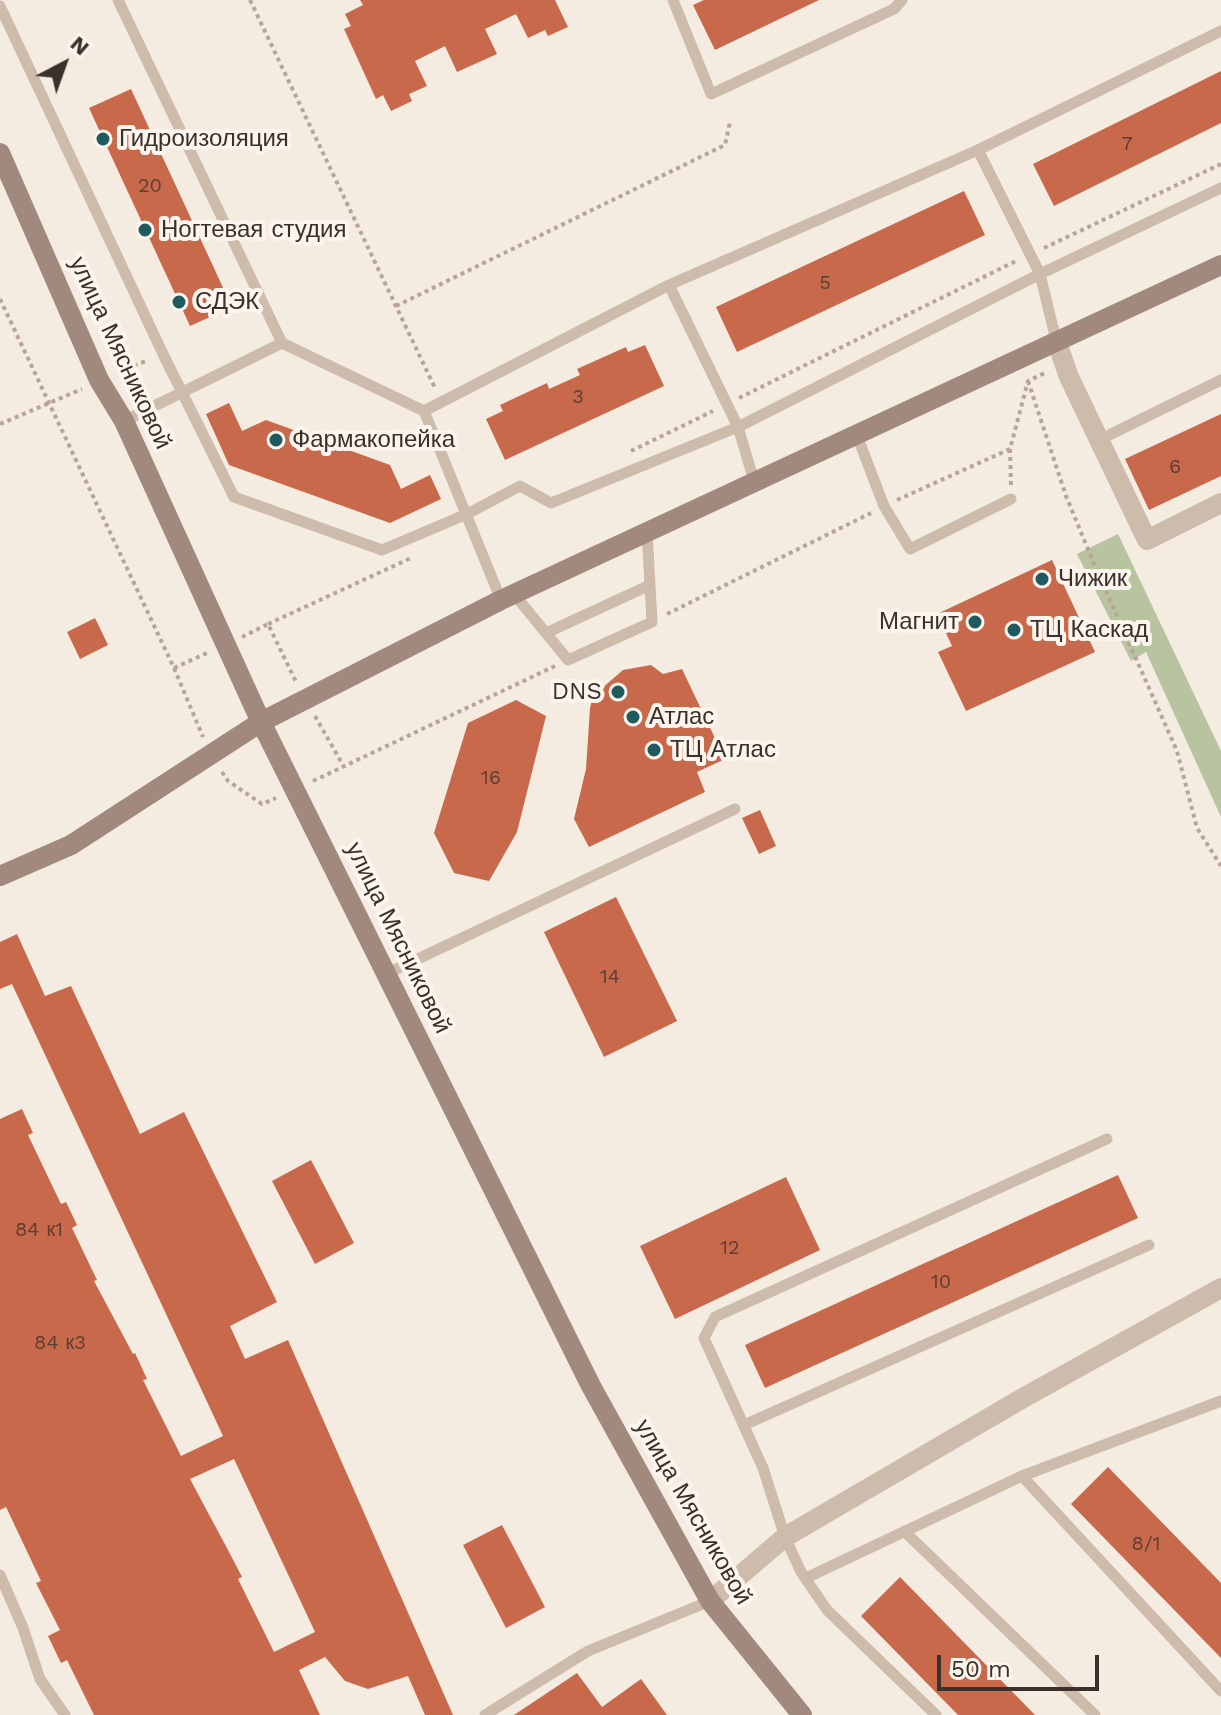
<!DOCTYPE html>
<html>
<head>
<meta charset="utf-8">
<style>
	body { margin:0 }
	#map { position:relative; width:1221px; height:1715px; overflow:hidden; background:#f4ebe1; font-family:"Work Sans",sans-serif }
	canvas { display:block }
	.north { position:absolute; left:24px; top:24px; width:80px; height:80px; -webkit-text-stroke:6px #fbf5ee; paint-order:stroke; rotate:41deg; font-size:22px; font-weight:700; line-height:32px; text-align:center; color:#3b302b }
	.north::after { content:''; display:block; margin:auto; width:28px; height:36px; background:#3b302b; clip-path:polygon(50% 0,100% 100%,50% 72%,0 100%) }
	.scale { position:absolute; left:937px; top:1655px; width:162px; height:36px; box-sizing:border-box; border:4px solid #3b302b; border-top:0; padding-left:10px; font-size:24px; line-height:28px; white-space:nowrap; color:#3b302b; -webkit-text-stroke:6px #fbf5ee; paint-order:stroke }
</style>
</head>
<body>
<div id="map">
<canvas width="1221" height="1715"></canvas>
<div class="north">N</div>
<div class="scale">50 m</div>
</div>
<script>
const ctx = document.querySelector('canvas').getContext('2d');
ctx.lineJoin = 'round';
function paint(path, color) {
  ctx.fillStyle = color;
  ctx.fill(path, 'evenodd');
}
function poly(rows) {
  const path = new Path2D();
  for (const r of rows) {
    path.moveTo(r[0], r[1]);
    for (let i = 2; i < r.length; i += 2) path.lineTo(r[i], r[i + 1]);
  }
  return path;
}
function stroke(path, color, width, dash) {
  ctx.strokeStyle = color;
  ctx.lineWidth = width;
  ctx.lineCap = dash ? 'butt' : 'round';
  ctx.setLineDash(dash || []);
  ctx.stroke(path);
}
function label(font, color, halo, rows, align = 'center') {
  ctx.font = font + ' "Work Sans",sans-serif';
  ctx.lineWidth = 8;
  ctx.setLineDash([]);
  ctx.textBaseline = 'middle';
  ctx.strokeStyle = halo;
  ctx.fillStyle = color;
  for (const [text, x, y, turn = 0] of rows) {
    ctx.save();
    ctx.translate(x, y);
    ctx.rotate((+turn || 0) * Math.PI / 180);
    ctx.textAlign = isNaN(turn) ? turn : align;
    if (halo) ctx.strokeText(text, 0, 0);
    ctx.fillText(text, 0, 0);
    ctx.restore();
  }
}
const green = poly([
	[1118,534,1221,751,1221,817,1146,652,1131,661,1077,554]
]);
const building = poly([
	[360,0,555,0,568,27,548,36,545,30,528,38,516,14,485,29,497,54,457,72,445,46,415,61,427,86,409,94,412,101,391,111,383,95,376,99,344,29,351,26,345,14,363,5],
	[704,0,819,0,715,50,693,5],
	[1221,71,1221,123,1054,206,1033,164],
	[131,89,232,307,190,326,89,108],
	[964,191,985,235,737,352,716,307],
	[645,345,664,386,505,460,486,419,503,411,500,405,547,383,549,389,580,375,577,369,626,347,628,352],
	[229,403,242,431,266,420,390,465,401,489,430,475,441,499,390,523,229,465,206,414],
	[1221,414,1221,476,1149,510,1125,459],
	[1052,560,1095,652,966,711,938,652,952,646,937,614],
	[95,618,108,645,80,659,67,632],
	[651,665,663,674,682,669,725,759,697,772,705,792,589,847,574,819,586,769,590,708,593,696,623,670],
	[516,700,546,716,517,832,489,881,454,873,434,833,468,723],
	[760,810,776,846,759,854,742,818],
	[616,897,677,1021,604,1057,544,932],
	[17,934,45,996,71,986,140,1134,184,1112,277,1302,230,1326,245,1359,288,1340,453,1715,425,1715,408,1676,368,1689,345,1681,325,1657,299,1670,320,1715,94,1715,67,1660,61,1663,48,1636,60,1630,36,1583,41,1581,6,1507,0,1510,0,1119,22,1109,33,1133,28,1135,61,1204,66,1202,77,1225,72,1228,97,1280,94,1281,133,1354,135,1353,147,1379,143,1380,181,1456,223,1436,12,984,0,989,0,942],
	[234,1459,315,1632,274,1652,238,1579,242,1577,228,1550,190,1479],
	[311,1160,354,1243,315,1264,272,1181],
	[1118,1175,1138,1218,765,1388,745,1345],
	[786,1177,820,1250,675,1319,640,1246],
	[1108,1467,1221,1583,1221,1658,1071,1504],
	[502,1525,545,1607,506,1628,463,1545],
	[900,1577,1035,1715,958,1715,861,1616],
	[577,1673,602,1707,641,1679,667,1715,514,1715]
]);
const path = poly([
	[250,0,435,388],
	[1044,248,1221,164],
	[0,299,174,668,203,737],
	[396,306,725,145,730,122],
	[119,372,148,360],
	[1028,381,1066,496,1097,571,1177,751,1197,828,1221,866],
	[739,398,1018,260],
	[0,424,82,389],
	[1010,449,1011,486],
	[631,451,713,411],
	[897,500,1010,449,1028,381,1047,372],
	[667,614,871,513],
	[268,624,411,558],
	[242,637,268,624,297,684],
	[174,668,209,652],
	[315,716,344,767],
	[222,772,228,781,262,804,276,798],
	[313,781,555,666]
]);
const lane = poly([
	[118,0,282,343,124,421],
	[673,0,711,94,894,9,902,0],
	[0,6,163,354,234,497,382,550,467,514,520,486,551,503,738,427,1040,274,1221,188],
	[669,285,738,427,754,481],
	[1056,340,1040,274,978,150,1221,31],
	[282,343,424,411,669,285,978,150],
	[424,411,501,600],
	[856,433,884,506,910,549,1011,499],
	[1099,440,1221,380],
	[514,594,568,660,652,622,647,531],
	[546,633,650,585],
	[386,974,735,809],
	[744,1425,1149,1245],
	[1022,1476,1221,1691],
	[904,1531,1095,1715],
	[0,1575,23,1628,40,1679,65,1715],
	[806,1578,1022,1476,1221,1401],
	[485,1715,588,1651,710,1601],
	[936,1715,827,1610,801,1572,785,1537,763,1468,704,1338,715,1317,1107,1139]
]);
const street = poly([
	[1056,340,1069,377,1147,540,1221,503],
	[710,1601,785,1537,1023,1398,1221,1288]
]);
const secondary = poly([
	[0,153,99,380,124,421,261,722,591,1386,710,1601,802,1715],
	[0,876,71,845,261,722,501,600,1221,265]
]);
const markers = [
	[103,139,8,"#1f5a5e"],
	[145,230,8,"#1f5a5e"],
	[179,302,8,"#1f5a5e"],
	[276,440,8,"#1f5a5e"],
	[1042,579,8,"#1f5a5e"],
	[975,622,8,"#1f5a5e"],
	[1014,630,8,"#1f5a5e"],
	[618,692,8,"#1f5a5e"],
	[633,717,8,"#1f5a5e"],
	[654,750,8,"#1f5a5e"]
];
const numberNames = [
	["7",1127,144],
	["20",150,186],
	["5",825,283],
	["3",578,397],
	["6",1175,467],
	["16",491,778],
	["14",610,977],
	["84 к1",39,1230],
	["12",730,1248],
	["10",941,1282],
	["84 к3",60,1343],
	["8/1",1146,1544]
];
const poiNames = [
	["Гидроизоляция",119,139],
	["Ногтевая студия",161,230],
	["СДЭК",195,302],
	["Фармакопейка",292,440],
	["Чижик",1058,579],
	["Магнит",959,622,"right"],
	["ТЦ Каскад",1030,630],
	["DNS",602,692,"right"],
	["Атлас",649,717],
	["ТЦ Атлас",670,750]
];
const streetNames = [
	["улица Мясниковой",120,353,65],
	["улица Мясниковой",398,938,64],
	["улица Мясниковой",693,1512,60]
];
paint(green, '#b8c4a0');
paint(building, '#c8694b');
stroke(path, '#b9a596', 4, [4, 4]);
stroke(lane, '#cdbbac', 11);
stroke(street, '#cdbbac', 20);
stroke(secondary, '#a18a7d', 20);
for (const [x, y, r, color] of markers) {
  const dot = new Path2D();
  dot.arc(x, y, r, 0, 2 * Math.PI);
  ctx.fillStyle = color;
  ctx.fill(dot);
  stroke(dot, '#fbf5ee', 3);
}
label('20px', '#5e3e33', null, numberNames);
label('24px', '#3b302b', '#fbf5ee', poiNames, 'left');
label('24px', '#3b302b', '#fbf5ee', streetNames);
</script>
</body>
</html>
